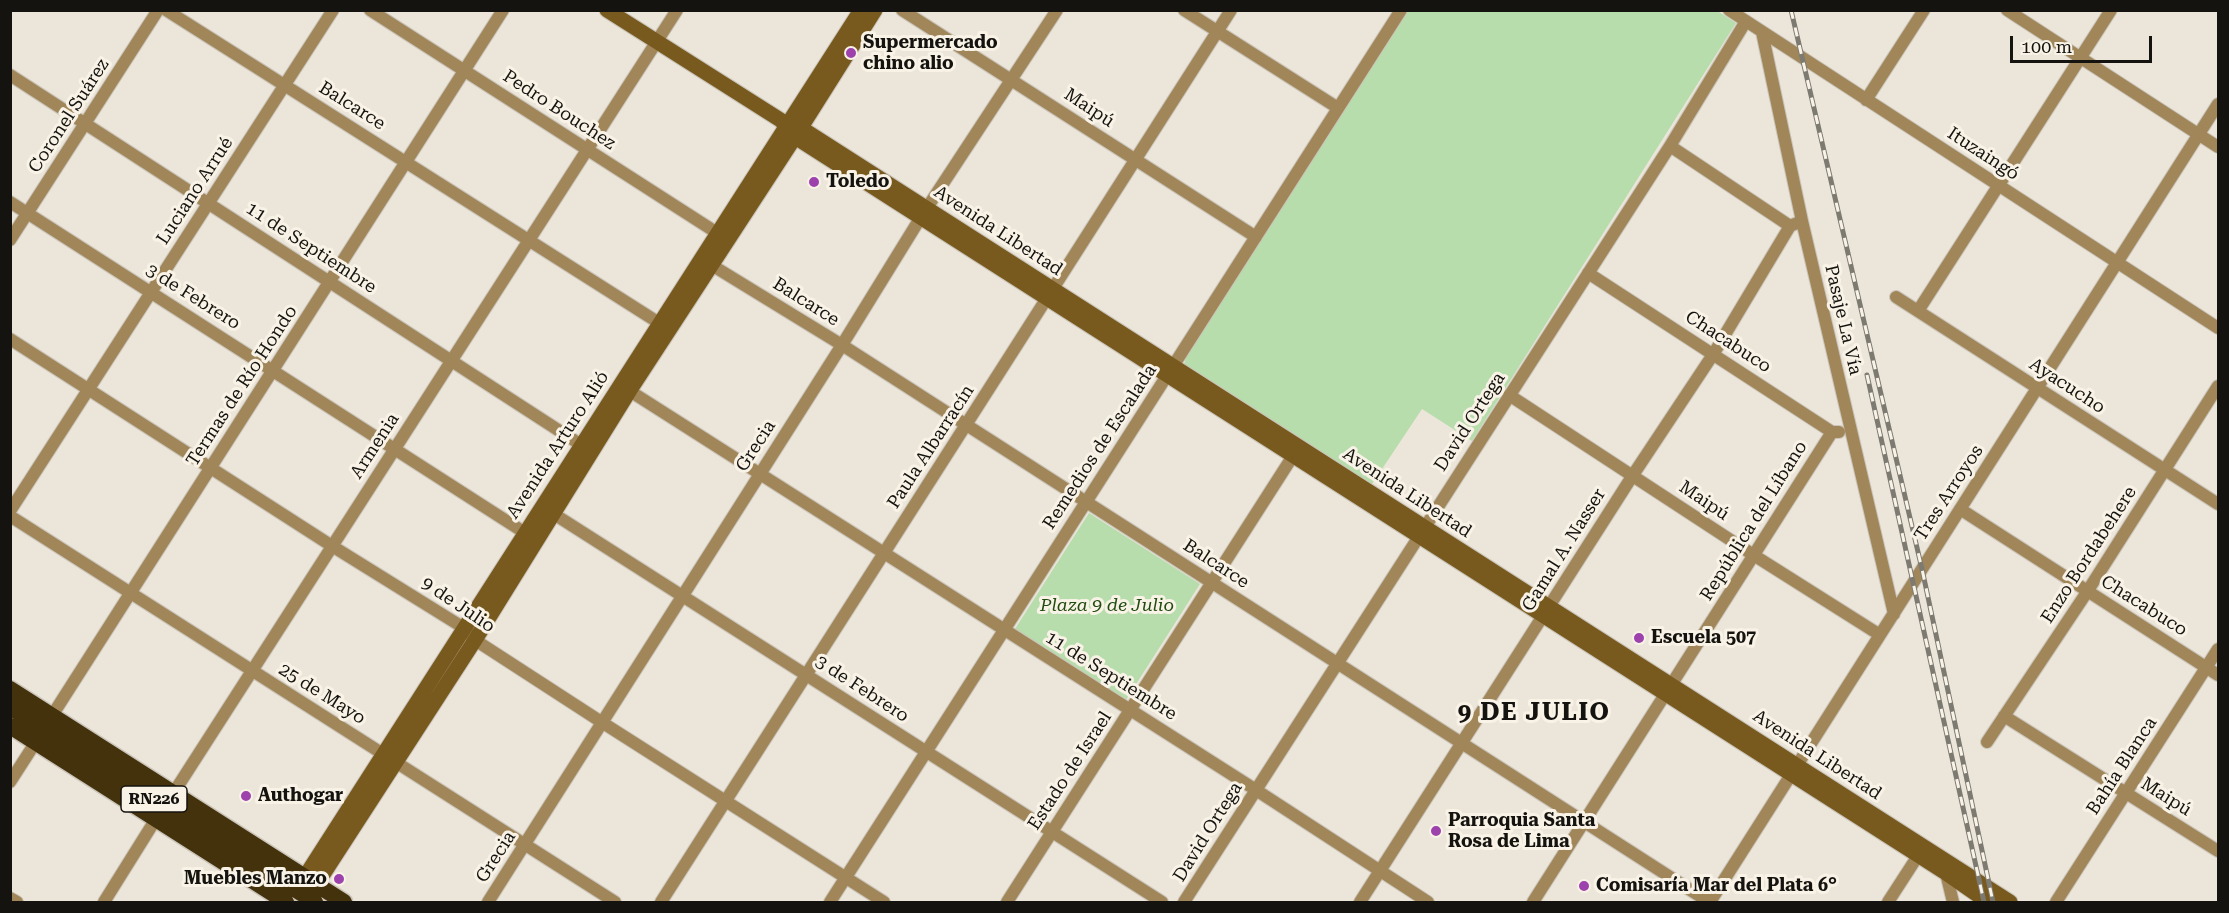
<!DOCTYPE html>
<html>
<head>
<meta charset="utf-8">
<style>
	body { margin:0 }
	#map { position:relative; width:2229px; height:913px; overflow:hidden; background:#ece6da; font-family:"Roboto Serif",serif }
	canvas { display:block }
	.frame { position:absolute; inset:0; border:12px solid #15130f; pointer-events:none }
	.scale { position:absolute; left:2010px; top:36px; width:142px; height:27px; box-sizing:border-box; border:3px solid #15130f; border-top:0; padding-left:8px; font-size:18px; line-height:21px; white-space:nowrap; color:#15130f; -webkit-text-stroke:4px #f9f3e7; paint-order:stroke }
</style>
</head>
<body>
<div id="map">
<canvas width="2229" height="913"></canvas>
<div class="frame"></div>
<div class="scale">100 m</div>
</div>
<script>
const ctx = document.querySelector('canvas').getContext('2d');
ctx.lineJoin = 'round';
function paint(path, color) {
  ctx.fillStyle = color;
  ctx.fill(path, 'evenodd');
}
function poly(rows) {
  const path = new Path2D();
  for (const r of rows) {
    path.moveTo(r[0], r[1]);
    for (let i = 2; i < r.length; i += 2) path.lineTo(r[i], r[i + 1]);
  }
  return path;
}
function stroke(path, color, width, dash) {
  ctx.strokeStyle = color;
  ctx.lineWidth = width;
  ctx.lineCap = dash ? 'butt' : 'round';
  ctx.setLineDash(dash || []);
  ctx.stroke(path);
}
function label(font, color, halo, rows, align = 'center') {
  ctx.font = font + ' "Roboto Serif",serif';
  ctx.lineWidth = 6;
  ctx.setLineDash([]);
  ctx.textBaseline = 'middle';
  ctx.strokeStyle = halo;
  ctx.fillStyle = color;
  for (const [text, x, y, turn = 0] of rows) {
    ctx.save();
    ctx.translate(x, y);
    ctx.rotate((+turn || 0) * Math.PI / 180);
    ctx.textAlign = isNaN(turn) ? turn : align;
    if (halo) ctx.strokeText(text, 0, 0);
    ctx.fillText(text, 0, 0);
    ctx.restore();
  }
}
const green = poly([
	[1716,10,1736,23,1472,441,1422,409,1370,487,1184,366,1186,356,1408,11],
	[1089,513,1200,584,1126,700,1015,629]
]);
const minor = poly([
	[166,10,667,328],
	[370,10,725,238],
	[902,10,1256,237],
	[1184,10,1338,108],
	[1729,10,2218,328],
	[2007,10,2218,147],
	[1762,32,1802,221,1894,614],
	[10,75,589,450],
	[1866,100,1924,10],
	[1670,146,1790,226],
	[10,202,533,538],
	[10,240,158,10],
	[705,261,842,345,1709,902],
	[1588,273,1832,432,1839,432],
	[1896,297,2218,504],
	[1918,311,2111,10],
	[10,339,332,546,464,628,475,640,603,723,884,902],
	[622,386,1256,790,1428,902],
	[1509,395,1755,556,1880,635],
	[546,509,1162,902],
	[1960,509,2218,675],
	[10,511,333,10],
	[10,516,615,902],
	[2004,716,2218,851],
	[48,722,503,10],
	[1987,742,2087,592,2218,386],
	[10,782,39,737],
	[169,800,677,10],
	[1946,873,1953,902],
	[10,898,17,902],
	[104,902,159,814],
	[488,902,842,345,921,217,1057,10],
	[661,902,1231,10],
	[830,902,1401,10],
	[1007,902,1298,448],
	[1184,902,1670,146,1746,21],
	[1360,902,1633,475,1714,353,1790,226,1802,221],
	[1533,902,1832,432],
	[1710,902,2218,104],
	[1888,902,1923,848],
	[2056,902,2218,649]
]);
const secondary = poly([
	[607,10,782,121,801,128,2010,902],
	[783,123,795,137,1946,873,1988,902],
	[299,886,861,10],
	[311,893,475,640,630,390,795,137,875,10]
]);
const trunk = poly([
	[10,689,344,902],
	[10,707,315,902],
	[10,726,286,902]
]);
const rail = poly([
	[1791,10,1922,569,1993,902],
	[1867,375,1984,902]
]);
const markers = [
	[851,53,6,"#9d42ac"],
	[814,182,6,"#9d42ac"],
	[1639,638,6,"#9d42ac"],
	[246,796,6,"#9d42ac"],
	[1436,831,6,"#9d42ac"],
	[339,879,6,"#9d42ac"],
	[1584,886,6,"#9d42ac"]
];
const shields = [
	[154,799,66]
];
const shieldNames = [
	["RN226",154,799]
];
const poiNames = [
	["Supermercado",863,43],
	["chino alio",863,64],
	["Toledo",826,182],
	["Escuela 507",1651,638],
	["Authogar",258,796],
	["Parroquia Santa",1448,821],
	["Rosa de Lima",1448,842],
	["Muebles Manzo",327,879,"right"],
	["Comisaría Mar del Plata 6°",1596,886]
];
const streetNames = [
	["Balcarce",352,106,32],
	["Maipú",1089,108,33],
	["Pedro Bouchez",559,110,33],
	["Coronel Suárez",69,116,-57],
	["Ituzaingó",1983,154,33],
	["Luciano Arrué",195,191,-57],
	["Avenida Libertad",998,231,33],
	["11 de Septiembre",311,248,33],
	["3 de Febrero",193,297,32],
	["Balcarce",806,302,32],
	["Pasaje La Vía",1843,320,77],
	["Chacabuco",1728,342,33],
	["Termas de Río Hondo",242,386,-57],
	["Ayacucho",2067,386,33],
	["David Ortega",1470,422,-57],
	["Avenida Arturo Alió",558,445,-57],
	["Armenia",375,446,-57],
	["Grecia",756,446,-57],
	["Paula Albarracín",931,447,-57],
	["Remedios de Escalada",1100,447,-57],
	["Avenida Libertad",1407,493,33],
	["Tres Arroyos",1949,493,-57],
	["Maipú",1704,501,34],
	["República del Líbano",1754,521,-58],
	["Gamal A. Nasser",1564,550,-58],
	["Enzo Bordabehere",2089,555,-57],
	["Balcarce",1216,564,33],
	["9 de Julio",458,605,34],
	["Chacabuco",2144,606,32],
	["11 de Septiembre",1111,676,32],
	["3 de Febrero",862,689,33],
	["25 de Mayo",322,694,32],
	["Avenida Libertad",1817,755,33],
	["Bahía Blanca",2122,766,-57],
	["Estado de Israel",1070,771,-57],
	["Maipú",2166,797,32],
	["David Ortega",1208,832,-58],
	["Grecia",496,857,-57]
];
const parkNames = [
	["Plaza 9 de Julio",1107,606]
];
const districtNames = [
	["9 DE JULIO",1534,713]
];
paint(green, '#b7ddac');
stroke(minor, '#cac4ba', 14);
stroke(secondary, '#cac4ba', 17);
stroke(trunk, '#cac4ba', 19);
stroke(minor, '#a18659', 12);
stroke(secondary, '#795a1e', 15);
stroke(trunk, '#44320c', 16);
stroke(rail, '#7d7a72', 5);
stroke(rail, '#f9f3e7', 3, [9]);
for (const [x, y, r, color] of markers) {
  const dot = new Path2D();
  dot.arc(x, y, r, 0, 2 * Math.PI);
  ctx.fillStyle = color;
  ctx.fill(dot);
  stroke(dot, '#f9f3e7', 2);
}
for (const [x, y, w] of shields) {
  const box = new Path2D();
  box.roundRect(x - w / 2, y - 13, w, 26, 4.5);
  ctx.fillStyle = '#f9f3e7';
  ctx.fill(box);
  stroke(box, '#15130f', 1.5);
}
label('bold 16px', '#15130f', null, shieldNames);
label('bold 18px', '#15130f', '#f9f3e7', poiNames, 'left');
label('18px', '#15130f', '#f9f3e7', streetNames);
label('italic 18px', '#204c10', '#f9f3e7', parkNames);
ctx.letterSpacing = '1.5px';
label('bold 24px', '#15130f', '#f9f3e7', districtNames);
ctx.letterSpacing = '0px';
</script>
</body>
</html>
